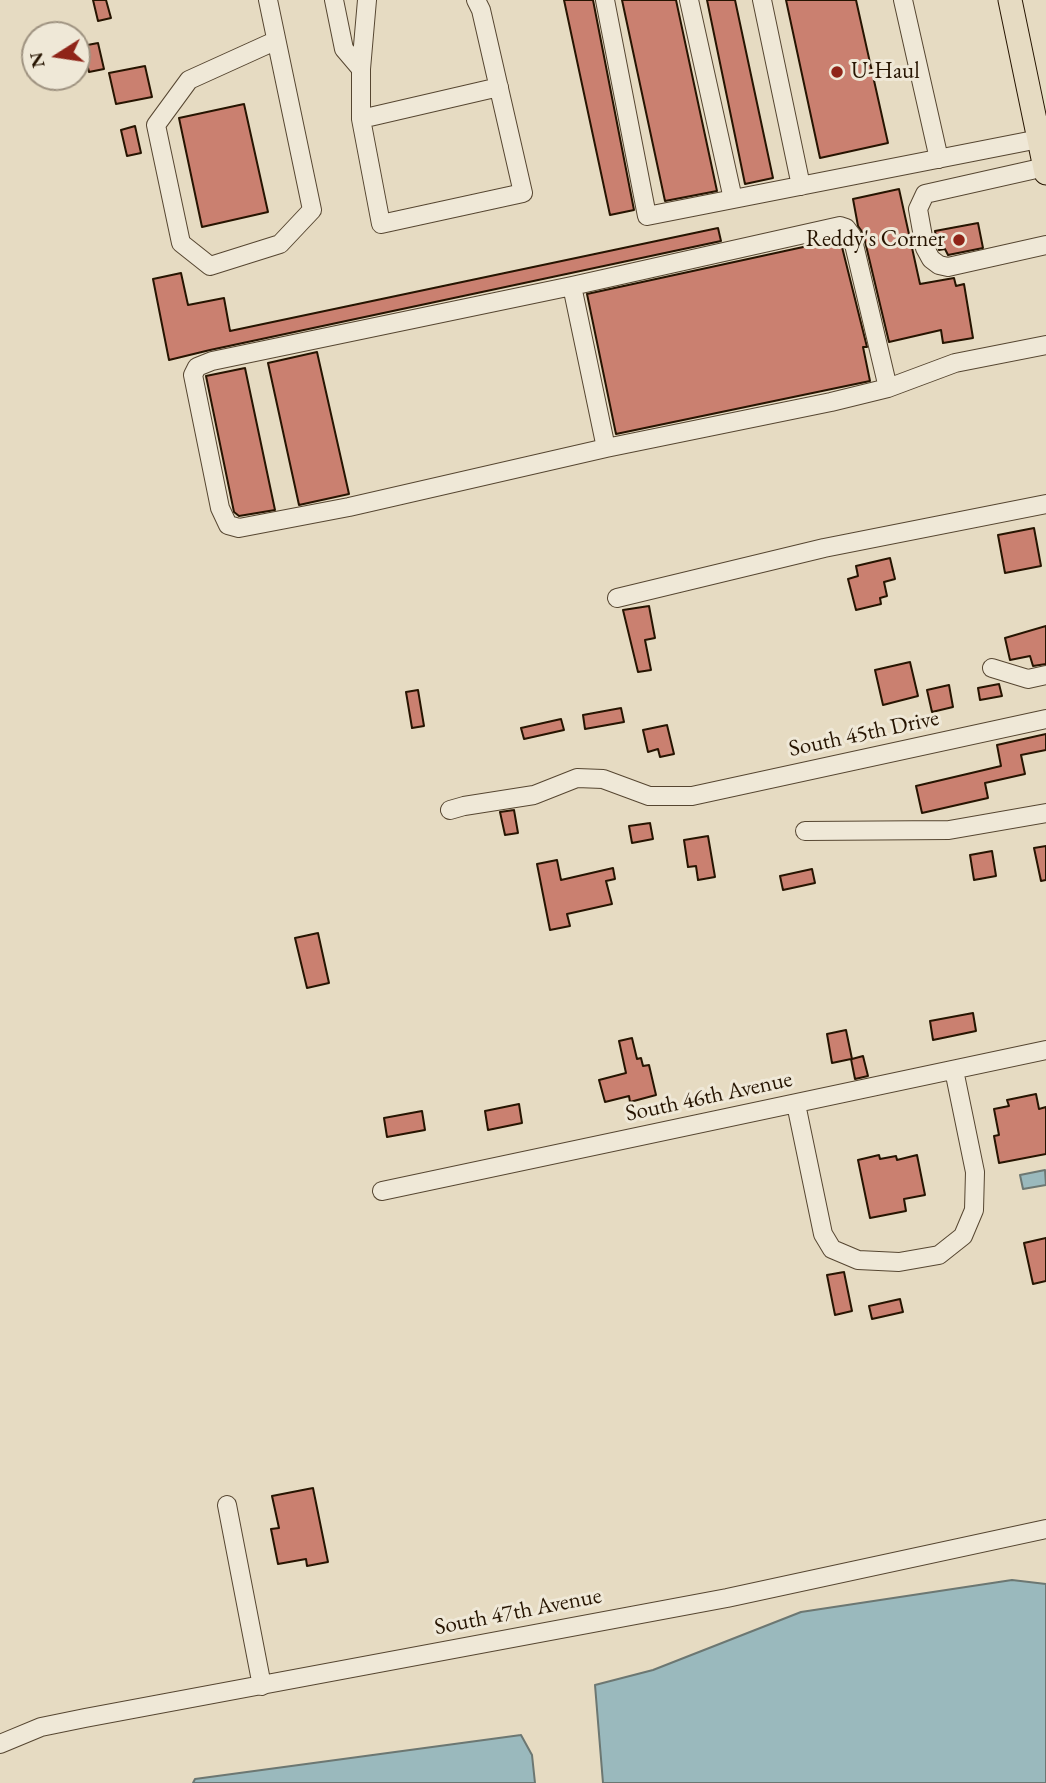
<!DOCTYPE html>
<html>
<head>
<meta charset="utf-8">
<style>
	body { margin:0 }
	#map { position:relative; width:1046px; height:1783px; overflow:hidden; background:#e6dbc2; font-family:"EB Garamond",serif }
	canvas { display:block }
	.north { position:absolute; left:21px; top:21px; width:70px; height:70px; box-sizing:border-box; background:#efe8d7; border:2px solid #9f9381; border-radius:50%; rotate:258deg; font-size:19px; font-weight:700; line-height:28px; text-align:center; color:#261401 }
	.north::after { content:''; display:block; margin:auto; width:24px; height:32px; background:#8f2418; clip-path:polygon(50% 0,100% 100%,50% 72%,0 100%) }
</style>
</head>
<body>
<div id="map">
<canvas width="1046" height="1783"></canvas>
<div class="north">N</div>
</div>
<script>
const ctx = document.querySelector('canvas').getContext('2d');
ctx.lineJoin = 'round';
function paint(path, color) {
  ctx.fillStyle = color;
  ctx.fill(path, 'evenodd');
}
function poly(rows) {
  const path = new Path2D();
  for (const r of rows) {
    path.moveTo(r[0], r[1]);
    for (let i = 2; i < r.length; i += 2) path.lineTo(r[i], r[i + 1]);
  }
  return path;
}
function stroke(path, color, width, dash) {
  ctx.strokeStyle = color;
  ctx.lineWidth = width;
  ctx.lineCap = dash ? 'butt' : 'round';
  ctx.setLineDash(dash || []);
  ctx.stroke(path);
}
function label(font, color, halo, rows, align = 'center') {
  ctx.font = font + ' "EB Garamond",serif';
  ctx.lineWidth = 6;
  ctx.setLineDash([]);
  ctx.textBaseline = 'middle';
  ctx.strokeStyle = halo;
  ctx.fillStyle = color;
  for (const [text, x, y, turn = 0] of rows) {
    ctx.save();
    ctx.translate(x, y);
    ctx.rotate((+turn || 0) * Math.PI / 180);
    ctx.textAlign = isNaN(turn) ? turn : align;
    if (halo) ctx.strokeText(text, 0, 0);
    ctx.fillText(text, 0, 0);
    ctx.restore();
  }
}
const water = poly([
	[1045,1170,1046,1185,1023,1189,1020,1175,1045,1170],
	[1012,1580,1046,1584,1046,1783,603,1783,595,1685,653,1670,801,1612,1012,1580],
	[521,1735,532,1755,535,1783,193,1783,195,1779,521,1735]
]);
const building = poly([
	[93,0,106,0,111,18,98,21,93,0],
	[564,0,593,0,634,210,610,215,564,0],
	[622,0,676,0,717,191,665,201,622,0],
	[707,0,735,0,773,178,745,184,707,0],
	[786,0,856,0,888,143,820,158,786,0],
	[98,43,104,69,89,72,86,59,80,60,77,47,98,43],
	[145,66,152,97,116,104,109,73,145,66],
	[244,104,268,212,202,227,179,118,244,104],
	[135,126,141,153,127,156,121,130,135,126],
	[899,189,920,284,954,278,956,286,964,284,973,338,943,343,941,330,889,342,863,233,858,226,853,199,899,189],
	[978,223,983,248,948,255,945,249,939,250,935,231,978,223],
	[718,228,721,241,210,350,169,360,153,279,181,273,188,305,224,298,230,331,718,228],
	[840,239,867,347,863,347,870,381,616,434,587,294,840,239],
	[317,352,349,494,299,505,268,363,317,352],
	[245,368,275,510,239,516,234,512,206,376,245,368],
	[1034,528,1041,566,1005,573,998,535,1034,528],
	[890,558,895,579,884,582,887,596,880,598,881,604,856,610,848,579,858,576,856,566,890,558],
	[649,606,655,638,645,640,651,670,638,672,623,610,649,606],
	[1046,626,1046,664,1033,666,1030,656,1010,660,1005,638,1046,626],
	[910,662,918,696,883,705,875,670,910,662],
	[999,684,1002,696,980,700,978,688,999,684],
	[949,685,953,707,932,712,927,690,949,685],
	[418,690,424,726,412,728,406,692,418,690],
	[621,708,624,722,585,729,583,715,621,708],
	[561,719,564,730,524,739,521,728,561,719],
	[667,725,674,754,660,757,658,749,648,752,643,730,667,725],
	[1046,734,1046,750,1021,755,1025,774,985,783,988,798,922,813,916,786,1001,766,997,745,1046,734],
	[514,810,518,833,505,835,500,812,514,810],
	[650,823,653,839,632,843,629,826,650,823],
	[708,836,715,877,698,880,696,866,688,867,684,840,708,836],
	[1046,846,1046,880,1041,881,1034,848,1046,846],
	[992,851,996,876,974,880,970,855,992,851],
	[557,860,561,880,613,868,615,879,606,881,612,904,567,914,570,926,550,930,537,864,557,860],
	[812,869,815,883,783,890,780,876,812,869],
	[318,933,329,983,307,988,295,938,318,933],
	[973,1013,976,1031,933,1040,930,1021,973,1013],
	[846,1030,852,1059,863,1056,868,1076,855,1079,851,1059,832,1063,827,1034,846,1030],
	[632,1038,637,1059,641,1058,643,1066,649,1065,656,1095,630,1102,629,1096,605,1102,599,1080,626,1073,619,1041,632,1038],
	[1036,1094,1039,1109,1046,1107,1046,1154,999,1163,994,1136,999,1135,994,1109,1009,1106,1007,1100,1036,1094],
	[519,1104,522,1123,488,1130,485,1111,519,1104],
	[422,1111,425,1130,387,1137,384,1118,422,1111],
	[879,1155,880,1159,896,1156,897,1160,917,1155,925,1195,904,1199,906,1211,870,1218,858,1160,879,1155],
	[1046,1238,1046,1281,1033,1284,1024,1243,1046,1238],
	[844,1272,852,1311,835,1315,827,1275,844,1272],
	[900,1299,903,1312,872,1319,869,1306,900,1299],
	[313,1488,328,1562,307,1566,306,1559,278,1564,271,1529,279,1528,272,1496,313,1488]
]);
const minor = poly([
	[268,0,312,210,280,244,210,266,181,243,156,125,189,80,275,41],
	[334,0,344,49,361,69],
	[367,0,361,69,361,119,381,224,523,193,481,10,476,0],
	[605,0,647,216,1039,139],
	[689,0,733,199],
	[762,0,801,186],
	[903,0,939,159],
	[361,119,499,87],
	[1045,167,925,194,918,209,925,248,931,259,939,265,948,267,1046,245],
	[572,286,606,448],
	[888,388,852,236,846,228,840,226,572,286,212,361,197,367,193,375,220,508,228,525,239,528,349,507,606,448,831,402,888,388,955,363,1046,345],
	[617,598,824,548,1046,504],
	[992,668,1028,679,1046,675],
	[450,810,464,806,534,795,577,778,603,779,649,796,692,796,1046,719],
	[805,831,949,830,1046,813],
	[796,1104,823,1234,832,1249,858,1260,899,1262,939,1255,963,1236,974,1210,975,1172,954,1070],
	[382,1191,1046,1050],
	[227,1505,262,1686],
	[0,1744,41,1727,85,1718,727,1598,1046,1529]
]);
const major = poly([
	[1010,0,1046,173]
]);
const markers = [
	[837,72,7,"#8f2418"],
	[959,240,7,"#8f2418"]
];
const poiNames = [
	["U-Haul",851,72],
	["Reddy's Corner",945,240,"right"]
];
const streetNames = [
	["South 45th Drive",864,734,-12],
	["South 46th Avenue",709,1097,-12],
	["South 47th Avenue",518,1612,-11]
];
paint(water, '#9ab9bd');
stroke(water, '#6c7772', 2);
paint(building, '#ca8070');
stroke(building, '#261401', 2);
stroke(minor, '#564631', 20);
stroke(major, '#261401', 25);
stroke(minor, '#efe8d7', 18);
stroke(major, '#e6dbc2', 23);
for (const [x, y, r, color] of markers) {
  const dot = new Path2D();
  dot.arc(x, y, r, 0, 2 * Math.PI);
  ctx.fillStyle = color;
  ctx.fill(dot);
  stroke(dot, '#efe8d7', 2.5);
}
label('23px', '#261401', '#efe8d7', poiNames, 'left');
label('23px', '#261401', '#efe8d7', streetNames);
</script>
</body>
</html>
